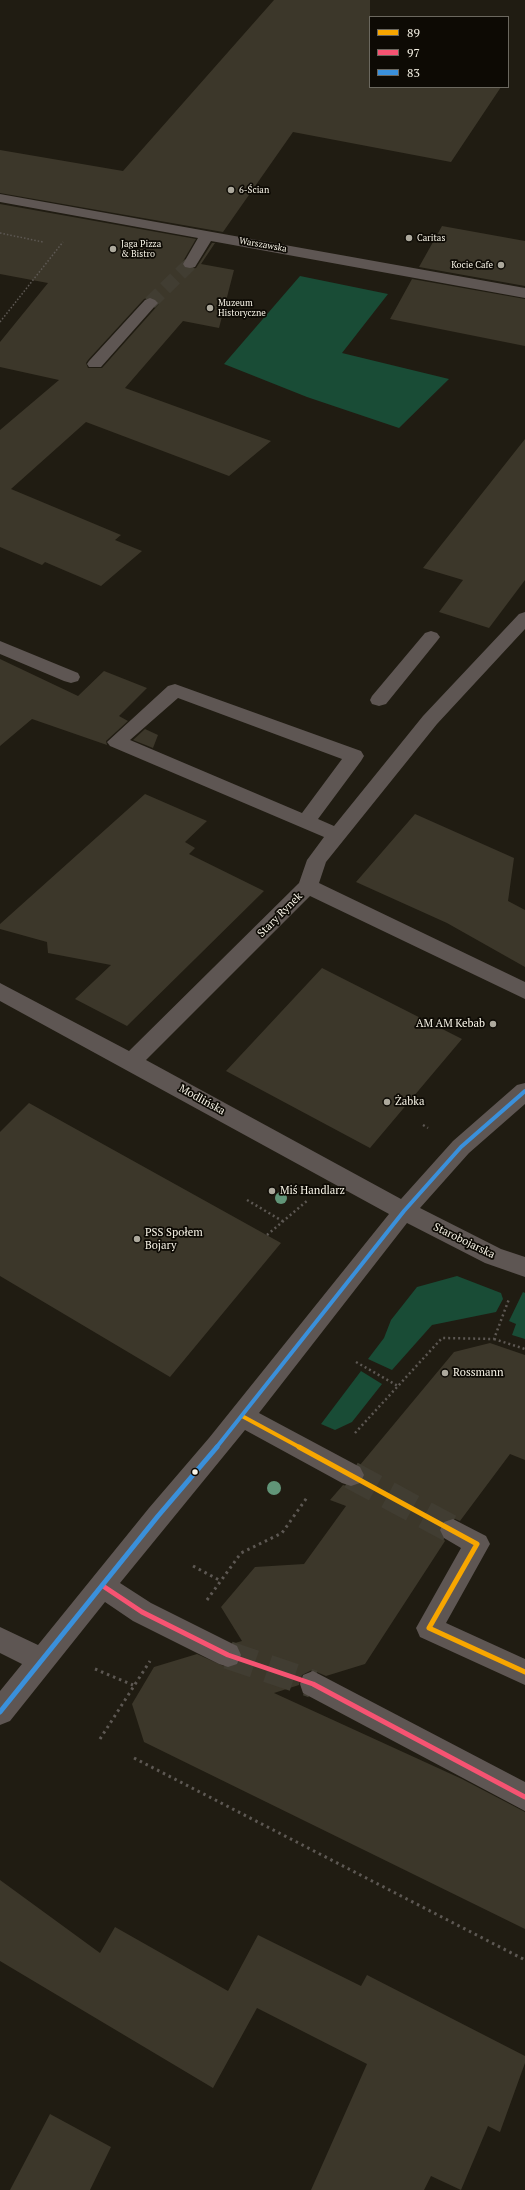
<!DOCTYPE html>
<html>
<head>
<meta charset="utf-8">
<style>
	body { margin:0 }
	#map { position:relative; width:525px; height:2190px; overflow:hidden; background:#201c12; font-family:"PT Serif",serif }
	canvas { display:block }
	.legend { position:absolute; left:369px; top:16px; width:140px; height:72px; box-sizing:border-box; background:#0d0a04; border:1px solid #6b685f; margin:0; padding:5px 7px; list-style:none; font-size:12px; color:#f9f5e8 }
	.legend li { display:flex; align-items:center; gap:8px; height:20px }
	.legend b { width:20px; border:1px solid #6b685f }
</style>
</head>
<body>
<div id="map">
<canvas width="525" height="2190"></canvas>
<ul class="legend">
<li><b style="height:5px;background:#f7a600"></b>89</li>
<li><b style="height:5px;background:#f65372"></b>97</li>
<li><b style="height:5px;background:#3a90db"></b>83</li>
</ul>
</div>
<script>
const ctx = document.querySelector('canvas').getContext('2d');
ctx.lineJoin = 'round';
function paint(path, color) {
  ctx.fillStyle = color;
  ctx.fill(path, 'evenodd');
}
function poly(rows) {
  const path = new Path2D();
  for (const r of rows) {
    path.moveTo(r[0], r[1]);
    for (let i = 2; i < r.length; i += 2) path.lineTo(r[i], r[i + 1]);
  }
  return path;
}
function stroke(path, color, width, dash) {
  ctx.strokeStyle = color;
  ctx.lineWidth = width;
  ctx.lineCap = dash ? 'butt' : 'round';
  ctx.setLineDash(dash || []);
  ctx.stroke(path);
}
function label(font, color, halo, rows, align = 'center') {
  ctx.font = font + ' "PT Serif",serif';
  ctx.lineWidth = 3.5;
  ctx.setLineDash([]);
  ctx.textBaseline = 'middle';
  ctx.strokeStyle = halo;
  ctx.fillStyle = color;
  for (const [text, x, y, turn = 0] of rows) {
    ctx.save();
    ctx.translate(x, y);
    ctx.rotate((+turn || 0) * Math.PI / 180);
    ctx.textAlign = isNaN(turn) ? turn : align;
    if (halo) ctx.strokeText(text, 0, 0);
    ctx.fillText(text, 0, 0);
    ctx.restore();
  }
}
const green = poly([
	[300,276,388,294,342,353,449,379,399,428,307,397,224,364],
	[457,1276,501,1293,503,1299,496,1312,432,1325,392,1370,368,1359,384,1338,391,1320,417,1287],
	[523,1292,525,1293,525,1339,512,1335,516,1324,509,1321],
	[361,1371,382,1384,352,1422,335,1430,321,1424]
]);
const building = poly([
	[274,0,370,0,370,87,501,87,451,162,293,132,223,232,0,193,0,150,123,171],
	[0,204,196,239,182,263,184,268,190,269,196,268,212,243,215,243,201,264,234,270,219,328,183,321,125,388,271,441,229,476,86,422,11,489,121,535,115,540,142,551,101,586,45,562,42,565,0,547,0,430,59,380,0,367,0,342,48,283,0,274],
	[149,297,156,299,159,304,102,368,88,368,86,363,88,360,144,299],
	[442,226,525,241,525,286,419,267],
	[412,279,525,299,525,346,390,319],
	[525,439,525,580,489,628,439,612,463,580,423,568],
	[0,659,78,696,104,671,147,688,119,716,128,721,106,741,107,745,32,719,0,746],
	[145,729,158,735,153,748,133,740],
	[145,794,207,821,185,842,195,848,189,854,264,891,127,1026,75,999,111,965,48,953,47,942,0,929,0,924],
	[415,814,514,858,508,901,525,910,525,967,447,923,356,882],
	[322,968,462,1039,370,1148,226,1071],
	[29,1103,281,1243,170,1377,0,1276,0,1132],
	[490,1343,525,1355,525,1460,510,1454,460,1521,453,1518,443,1521,439,1531,445,1541,365,1664,326,1676,312,1670,302,1675,299,1685,274,1693,462,1779,525,1812,525,1929,144,1742,132,1704,154,1667,197,1654,228,1668,238,1665,242,1654,238,1645,235,1643,242,1641,221,1607,255,1567,304,1564,346,1506,330,1500,343,1485,351,1487,361,1484,365,1474,360,1465,454,1352],
	[0,1880,100,1953,115,1927,228,1991,258,1935,361,1986,367,1975,525,2056,525,2063,500,2132,488,2126,461,2190,431,2176,424,2190,311,2190,367,2064,257,2008,213,2088,0,1961],
	[50,2114,111,2147,90,2190,10,2190]
]);
const minorTunnelFar1 = poly([
	[150,303,190,264]
]);
const minorTunnel = poly([
	[351,1475,453,1530],
	[228,1655,313,1684]
]);
const pathFar2 = poly([
	[0,233,43,242],
	[0,322,63,242]
]);
const pathFar1 = poly([
	[423,1125,428,1128],
	[247,1200,284,1222],
	[267,1235,308,1200],
	[494,1339,525,1349],
	[356,1362,398,1386],
	[355,1433,442,1338,494,1339,509,1299]
]);
const path = poly([
	[193,1566,221,1581],
	[207,1600,241,1553,282,1533,308,1496],
	[95,1669,133,1685],
	[100,1739,150,1661],
	[134,1758,525,1960]
]);
const minor = poly([
	[0,194,525,288,525,298,211,241,195,267,190,268,185,267,183,264,198,238,0,202,0,194],
	[150,298,155,300,158,303,155,306,101,367,89,367,87,364,89,361,145,300,150,298],
	[525,612,525,629,437,724,326,862,319,883,525,982,525,999,310,896,146,1060,401,1199,453,1141,517,1085,525,1083,525,1104,469,1153,420,1208,501,1249,525,1257,525,1277,485,1263,407,1223,259,1413,360,1467,364,1475,360,1483,351,1486,342,1483,245,1430,120,1583,151,1603,237,1646,241,1655,237,1664,228,1667,219,1664,133,1621,105,1602,10,1721,0,1725,0,1691,22,1664,0,1653,0,1627,38,1645,149,1508,209,1438,389,1214,0,1001,0,983,129,1051,299,883,307,860,324,837,110,746,107,742,168,686,175,684,361,751,364,756,361,761,318,819,334,826,423,716,519,614,525,612],
	[178,698,342,759,302,813,130,740,178,698],
	[431,631,437,633,440,637,437,641,386,704,379,706,372,704,370,700,372,696,425,633,431,631],
	[0,641,78,673,80,677,78,681,71,683,64,681,0,654,0,641],
	[453,1519,486,1536,490,1544,446,1623,525,1659,525,1685,420,1637,416,1628,461,1548,444,1538,440,1530,444,1522,453,1519],
	[313,1671,525,1782,525,1811,303,1693,300,1684,303,1675,313,1671]
]);
const bus1Far1 = poly([
	[242,1416,301,1448]
]);
const bus1 = poly([
	[299,1447,477,1544,429,1628,525,1672]
]);
const bus2 = poly([
	[103,1586,142,1612,228,1655,313,1684,525,1797]
]);
const bus3Far1 = poly([
	[216,1448,404,1211,461,1147,525,1091]
]);
const bus3 = poly([
	[0,1712,158,1516,217,1447]
]);
const trees = [
	[281,1198,6],
	[274,1488,7]
];
const markers = [
	[231,190,4,"#ada99d"],
	[409,238,4,"#ada99d"],
	[113,249,4,"#ada99d"],
	[501,265,4,"#ada99d"],
	[210,308,4,"#ada99d"],
	[493,1024,4,"#ada99d"],
	[387,1102,4,"#ada99d"],
	[272,1191,4,"#ada99d"],
	[137,1239,4,"#ada99d"],
	[445,1373,4,"#ada99d"],
	[195,1472,3.5,"#f9f5e8"]
];
const farPoinames = [
	["6-Ścian",239,190],
	["Caritas",417,238],
	["Jaga Pizza",121,244],
	["& Bistro",121,254],
	["Kocie Cafe",493,265,"right"],
	["Muzeum",218,303],
	["Historyczne",218,313]
];
const farStreetnames = [
	["Warszawska",263,245,10]
];
const streetNames = [
	["Stary Rynek",280,915,-45],
	["Modlińska",202,1100,29],
	["Starobojarska",464,1241,26]
];
const poiNames = [
	["AM AM Kebab",485,1024,"right"],
	["Żabka",395,1102],
	["Miś Handlarz",280,1191],
	["PSS Społem",145,1233],
	["Bojary",145,1246],
	["Rossmann",453,1373]
];
paint(green, '#194c36');
paint(building, '#3c372a');
stroke(minorTunnelFar1, '#413d32', 14, [14, 7]);
stroke(minorTunnel, '#413d32', 28, [28, 14]);
stroke(pathFar2, '#5d5853', 1.5, [1.5, 2]);
stroke(pathFar1, '#5d5853', 2.5, [2, 3]);
stroke(path, '#5d5853', 3, [2.5, 4]);
paint(minor, '#5e5653');
stroke(bus1Far1, '#f7a600', 4);
stroke(bus1, '#f7a600', 5);
stroke(bus2, '#f65372', 5);
stroke(bus3Far1, '#3a90db', 4);
stroke(bus3, '#3a90db', 5);
ctx.fillStyle = '#619578';
for (const [x, y, r] of trees) {
  ctx.beginPath();
  ctx.arc(x, y, r, 0, 2 * Math.PI);
  ctx.fill();
}
for (const [x, y, r, color] of markers) {
  const dot = new Path2D();
  dot.arc(x, y, r, 0, 2 * Math.PI);
  ctx.fillStyle = color;
  ctx.fill(dot);
  stroke(dot, '#0d0a04', 1.5);
}
label('9px', '#f9f5e8', '#0d0a04', farPoinames, 'left');
label('9px', '#f9f5e8', '#0d0a04', farStreetnames);
label('11px', '#f9f5e8', '#0d0a04', streetNames);
label('11px', '#f9f5e8', '#0d0a04', poiNames, 'left');
</script>
</body>
</html>
